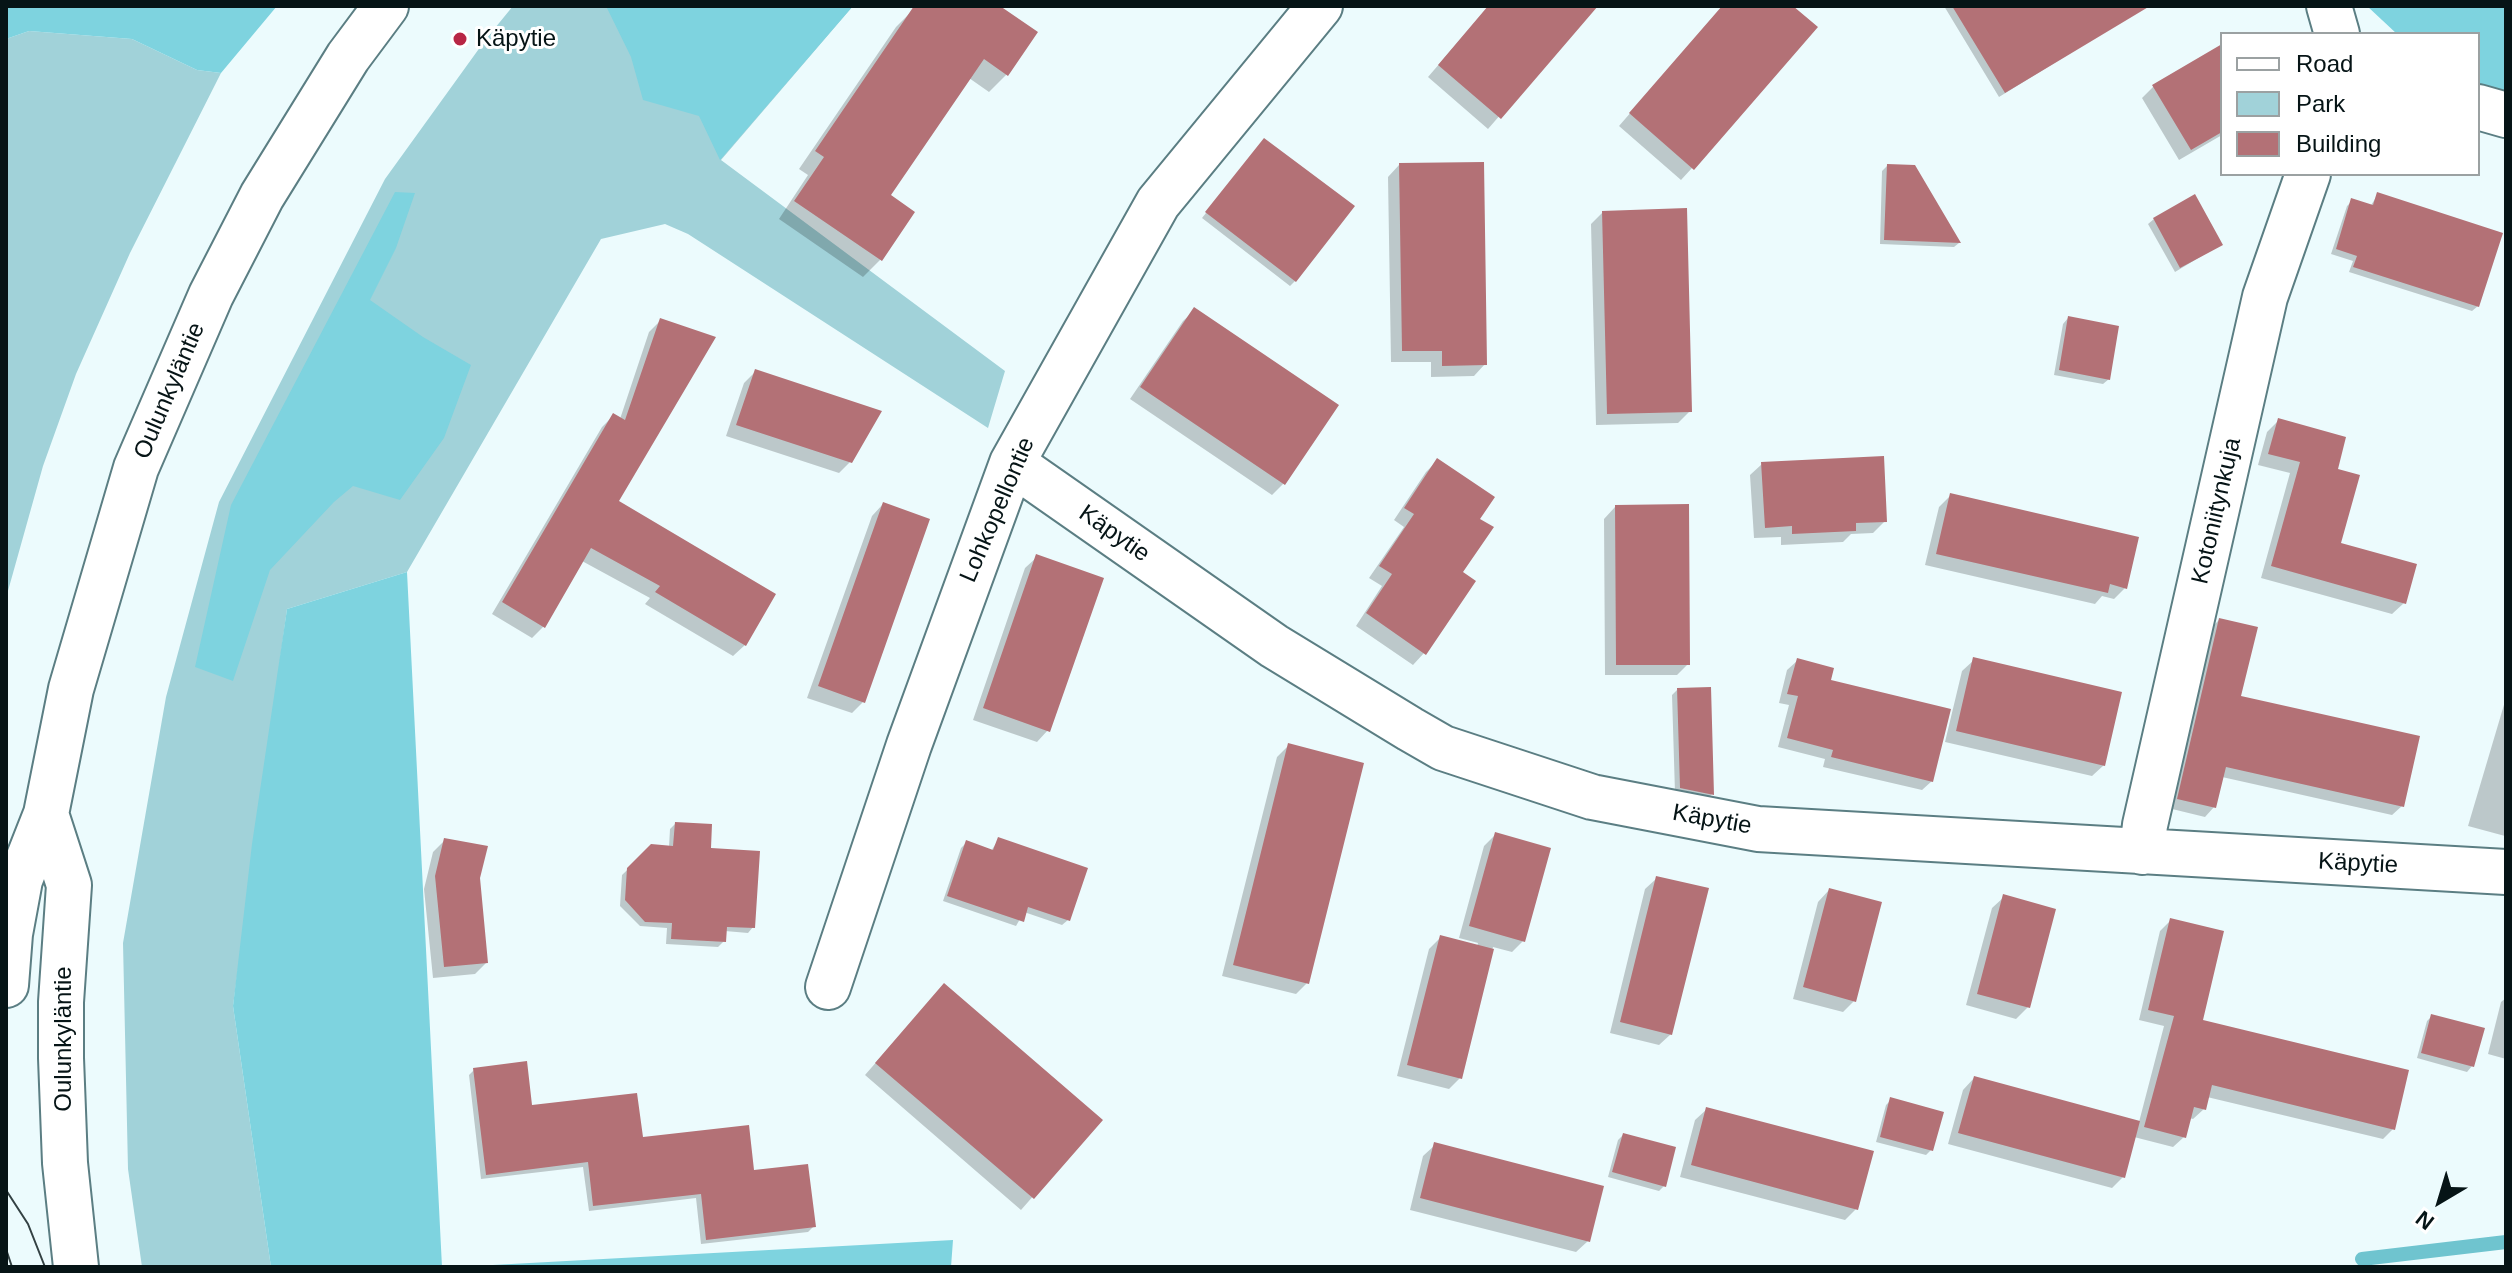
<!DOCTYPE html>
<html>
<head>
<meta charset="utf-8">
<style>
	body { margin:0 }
	#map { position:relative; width:2512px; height:1273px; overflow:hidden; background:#ecfbfd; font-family:Arial,sans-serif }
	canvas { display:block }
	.frame { position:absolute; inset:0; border:8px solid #061416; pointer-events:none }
	.legend { position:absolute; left:2220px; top:32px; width:260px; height:144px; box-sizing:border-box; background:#fff; border:2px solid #9ba1a2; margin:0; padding:10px 14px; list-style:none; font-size:24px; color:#061416 }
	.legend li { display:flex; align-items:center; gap:16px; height:40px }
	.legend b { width:40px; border:2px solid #9ba1a2 }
	.north { position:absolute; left:2400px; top:1161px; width:80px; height:80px; -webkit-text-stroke:6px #fff; paint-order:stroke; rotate:218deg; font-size:22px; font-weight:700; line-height:32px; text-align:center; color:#061416 }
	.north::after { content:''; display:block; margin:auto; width:28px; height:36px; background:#061416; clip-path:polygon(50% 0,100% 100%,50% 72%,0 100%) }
</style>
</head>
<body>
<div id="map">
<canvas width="2512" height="1273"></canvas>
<div class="frame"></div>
<ul class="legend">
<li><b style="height:10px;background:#fff"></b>Road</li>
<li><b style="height:22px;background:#a1d2d9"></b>Park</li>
<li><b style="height:22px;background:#b37176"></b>Building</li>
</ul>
<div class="north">N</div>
</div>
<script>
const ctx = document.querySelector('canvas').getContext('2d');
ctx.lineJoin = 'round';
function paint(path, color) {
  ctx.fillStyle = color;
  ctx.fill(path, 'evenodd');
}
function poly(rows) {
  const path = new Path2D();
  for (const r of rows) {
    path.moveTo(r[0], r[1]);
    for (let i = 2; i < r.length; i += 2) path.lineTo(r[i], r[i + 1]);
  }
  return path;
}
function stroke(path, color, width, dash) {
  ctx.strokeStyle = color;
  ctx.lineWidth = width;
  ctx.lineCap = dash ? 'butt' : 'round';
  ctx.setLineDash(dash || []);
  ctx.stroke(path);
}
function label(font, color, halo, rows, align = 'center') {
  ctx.font = font + ' Arial,sans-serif';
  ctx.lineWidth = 6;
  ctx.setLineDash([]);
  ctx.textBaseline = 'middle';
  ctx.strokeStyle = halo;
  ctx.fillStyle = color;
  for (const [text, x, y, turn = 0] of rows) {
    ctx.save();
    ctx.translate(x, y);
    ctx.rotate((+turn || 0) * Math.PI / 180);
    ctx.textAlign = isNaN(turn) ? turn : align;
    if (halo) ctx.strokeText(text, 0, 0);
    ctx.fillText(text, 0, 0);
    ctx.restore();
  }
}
const green = poly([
	[513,6,853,6,721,160,1005,371,988,428,688,234,665,224,601,239,407,572,287,609,233,1006,271,1267,142,1267,128,1169,123,943,166,697,219,502,385,179,486,39],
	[29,31,132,39,197,70,221,73,130,253,76,374,43,466,6,598,6,39]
]);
const forest = poly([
	[6,6,277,6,221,73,197,70,132,39,29,31,6,39],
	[606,6,853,6,720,160,699,116,643,100,631,57],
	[2367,6,2506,6,2506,92,2478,84,2478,34,2397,34],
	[395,192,415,193,396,248,370,300,423,337,471,365,444,438,400,500,353,486,334,502,270,570,233,681,195,667,231,505],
	[407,572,442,1267,271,1267,233,1006,252,844,287,609],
	[953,1240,951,1267,456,1267]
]);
const shadow = poly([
	[923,6,997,6,1006,75,989,92,969,78,888,196,880,260,863,277,779,219,808,175,799,169,896,27,913,10],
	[1489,6,1595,6,1488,129,1428,77],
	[1723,6,1790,6,1692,168,1681,180,1619,126],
	[1944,6,2147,6,1999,97],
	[2222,46,2222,135,2179,160,2142,98,2153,87],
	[1259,146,1295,281,1290,286,1202,218],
	[1399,165,1485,364,1474,376,1431,377,1431,362,1391,362,1388,177],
	[1887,166,1959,243,1954,247,1880,244,1882,171],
	[2378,194,2478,306,2472,311,2349,272,2353,261,2331,254,2347,206,2352,201,2370,207],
	[1603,212,1690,411,1678,423,1596,425,1591,224],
	[2154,219,2220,245,2175,272,2148,224],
	[1195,310,1284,483,1272,495,1130,399,1183,321],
	[2068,318,2109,379,2103,384,2054,375,2063,324],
	[661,320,616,502,745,645,733,656,645,604,650,598,582,561,543,627,532,638,492,614,602,427,614,415,620,419,649,332],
	[755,372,850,462,839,473,726,436,744,383],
	[2279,420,2335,470,2339,545,2404,603,2392,614,2261,578,2290,473,2258,465,2267,432],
	[1437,461,1477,519,1460,573,1424,653,1413,665,1356,626,1382,586,1369,578,1404,527,1394,520,1426,472],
	[1762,464,1885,521,1873,533,1851,534,1843,542,1781,545,1781,537,1754,538,1750,475],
	[1951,495,2125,588,2114,599,2102,596,2095,604,1925,565,1939,507],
	[883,504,863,702,852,713,807,698,872,516],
	[1615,507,1688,664,1677,675,1605,675,1604,519],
	[1037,557,1048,730,1037,742,973,720,1025,568],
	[2219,620,2239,697,2402,806,2392,815,2222,777,2214,807,2205,817,2168,808,2210,629],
	[1974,660,2104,765,2092,776,1945,742,1962,671],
	[1797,661,1829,682,1932,781,1922,790,1823,767,1825,759,1778,747,1789,705,1779,703,1787,670],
	[1677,690,1712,794,1707,799,1675,793,1672,695],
	[2506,698,2506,836,2505,836,2468,826],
	[1289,745,1307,983,1296,994,1222,976,1277,757],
	[675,824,709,850,753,927,748,933,725,931,724,941,718,947,666,944,667,928,640,926,620,906,622,875,652,846,669,847,670,829],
	[1496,834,1523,941,1512,952,1493,947,1460,1078,1449,1089,1397,1076,1429,949,1440,938,1477,947,1478,943,1459,938,1484,846],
	[999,839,1068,920,1062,925,1024,912,1016,926,943,901,961,848,966,843,991,851],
	[445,840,478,878,486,963,475,974,433,978,424,889,433,852],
	[1657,878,1671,1034,1659,1045,1610,1033,1645,889],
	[1829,890,1854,1001,1843,1012,1793,999,1818,902],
	[2004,897,2028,1007,2016,1019,1966,1005,1992,908],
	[2171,920,2200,1022,2393,1129,2383,1139,2207,1097,2204,1109,2193,1119,2189,1118,2184,1137,2173,1147,2134,1137,2123,1177,2112,1188,1948,1144,1963,1090,1974,1078,2139,1122,2164,1026,2139,1020,2160,931],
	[933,997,1100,1120,1021,1210,865,1075],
	[2506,998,2506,1059,2488,1054,2501,1002],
	[2432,1016,2472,1066,2467,1072,2417,1058,2427,1021],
	[474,1070,531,1108,752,1172,814,1226,808,1232,701,1244,696,1198,589,1211,583,1167,481,1179,469,1075],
	[1891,1100,1931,1150,1926,1155,1876,1142,1886,1105],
	[1707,1109,1856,1209,1845,1220,1680,1177,1695,1120],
	[1623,1135,1664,1186,1659,1191,1608,1177,1618,1140],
	[1435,1145,1588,1241,1576,1252,1410,1210,1423,1156]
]);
const stream = poly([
	[2362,1259,2506,1242]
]);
const building = poly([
	[914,6,1000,6,1038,32,1008,76,984,59,891,195,915,212,882,261,794,201,824,157,815,151],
	[1488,6,1598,6,1501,119,1438,65],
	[1722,6,1793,6,1818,27,1694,170,1629,113],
	[1952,6,2150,6,2005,93],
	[2222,44,2222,132,2191,150,2152,85],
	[1264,138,1355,206,1296,282,1205,212],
	[1484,162,1487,365,1442,366,1442,351,1402,351,1399,163],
	[1887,164,1915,165,1961,243,1884,240],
	[2377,192,2503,233,2479,307,2353,267,2357,256,2336,249,2351,198,2373,205],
	[2195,194,2223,245,2180,268,2153,218],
	[1687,208,1692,412,1607,414,1602,211],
	[1194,307,1339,405,1285,485,1140,387],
	[2068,316,2119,326,2110,380,2059,370],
	[660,318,716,337,619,501,776,594,746,646,655,592,660,586,591,548,545,628,502,602,613,413,625,420],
	[755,369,882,411,852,463,736,425],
	[2278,418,2346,437,2338,469,2360,475,2341,543,2417,564,2406,604,2271,566,2300,462,2268,454],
	[1884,456,1887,522,1856,523,1856,531,1792,534,1792,526,1765,528,1761,462],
	[1437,458,1495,497,1480,519,1494,527,1463,572,1476,581,1426,655,1366,613,1392,574,1379,566,1414,514,1404,508],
	[1950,493,2139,537,2127,589,2110,584,2108,593,1936,554],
	[883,502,930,519,865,703,818,686],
	[1689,504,1690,665,1616,665,1615,505],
	[1036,554,1104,578,1050,732,983,708],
	[2219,618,2258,627,2241,696,2420,736,2404,807,2226,767,2216,808,2177,799],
	[1973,657,2122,692,2105,766,1956,731],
	[1797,658,1834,668,1831,680,1951,709,1933,782,1831,757,1833,750,1787,738,1798,696,1787,694],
	[1711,687,1714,795,1680,788,1677,688],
	[1288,743,1364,763,1309,984,1233,965],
	[675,822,712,824,711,848,760,851,755,928,727,927,726,942,671,939,672,923,645,922,625,900,627,868,651,844,673,846],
	[1495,832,1551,848,1525,942,1469,926],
	[998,837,1088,868,1070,921,1028,907,1024,922,947,896,966,840,993,850],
	[444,838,488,846,480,878,488,963,444,967,435,876],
	[1656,876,1709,888,1672,1035,1620,1022],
	[1829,888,1882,902,1856,1002,1803,987],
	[2003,894,2056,909,2030,1008,1977,994],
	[2170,918,2224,931,2203,1020,2409,1070,2395,1130,2212,1085,2206,1110,2194,1107,2186,1138,2144,1127,2174,1016,2148,1010],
	[1440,935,1494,949,1462,1079,1407,1065],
	[944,983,1103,1120,1034,1199,875,1063],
	[2431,1014,2485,1028,2474,1067,2421,1053],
	[527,1061,532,1105,637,1093,643,1137,749,1125,754,1170,808,1164,816,1227,706,1240,701,1194,593,1206,588,1162,486,1175,473,1068],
	[1974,1076,2140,1121,2125,1178,1958,1133],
	[1890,1097,1944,1112,1933,1151,1880,1137],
	[1706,1107,1874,1151,1858,1210,1691,1165],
	[1623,1133,1676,1147,1666,1187,1612,1172],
	[1434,1142,1604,1186,1590,1242,1420,1198]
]);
const minor = poly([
	[2329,6,2337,34],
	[2478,107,2506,115],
	[1012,463,1274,646,1410,729,1443,748,1592,797,1758,829,2506,872],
	[2142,852,2145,825,2265,297,2308,174],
	[828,987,909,745,1012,463,1158,203,1320,6]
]);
const major = poly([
	[46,814,69,885,61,1002,61,1058,65,1163,76,1267],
	[6,985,10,934,20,880,46,814,71,689,136,468,211,295,262,196,348,57,386,6]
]);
const tram = poly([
	[6,1190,28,1224,45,1267],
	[6,1249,12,1267]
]);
const markers = [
	[460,39,8,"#b82645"]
];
const poiNames = [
	["Käpytie",476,39]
];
const streetNames = [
	["Oulunkyläntie",170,391,-67],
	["Lohkopellontie",998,510,-67],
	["Kotoniitynkuja",2217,511,-77],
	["Käpytie",1114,534,35],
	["Käpytie",1712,820,10],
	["Käpytie",2358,864,3],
	["Oulunkyläntie",64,1039,-90]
];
paint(green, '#a1d2d9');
paint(forest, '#7ed3df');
paint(shadow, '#0003');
stroke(stream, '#6fc4cf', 14);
paint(building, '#b37176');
stroke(minor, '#5b7e83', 48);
stroke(major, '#5b7e83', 48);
stroke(minor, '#fff', 44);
stroke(major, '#fff', 44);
stroke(tram, '#334143', 2);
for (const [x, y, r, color] of markers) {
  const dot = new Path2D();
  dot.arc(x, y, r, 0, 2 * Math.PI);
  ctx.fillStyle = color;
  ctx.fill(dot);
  stroke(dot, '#fff', 3);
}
label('24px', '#061416', '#fff', poiNames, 'left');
label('24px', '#061416', '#fff', streetNames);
</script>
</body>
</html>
